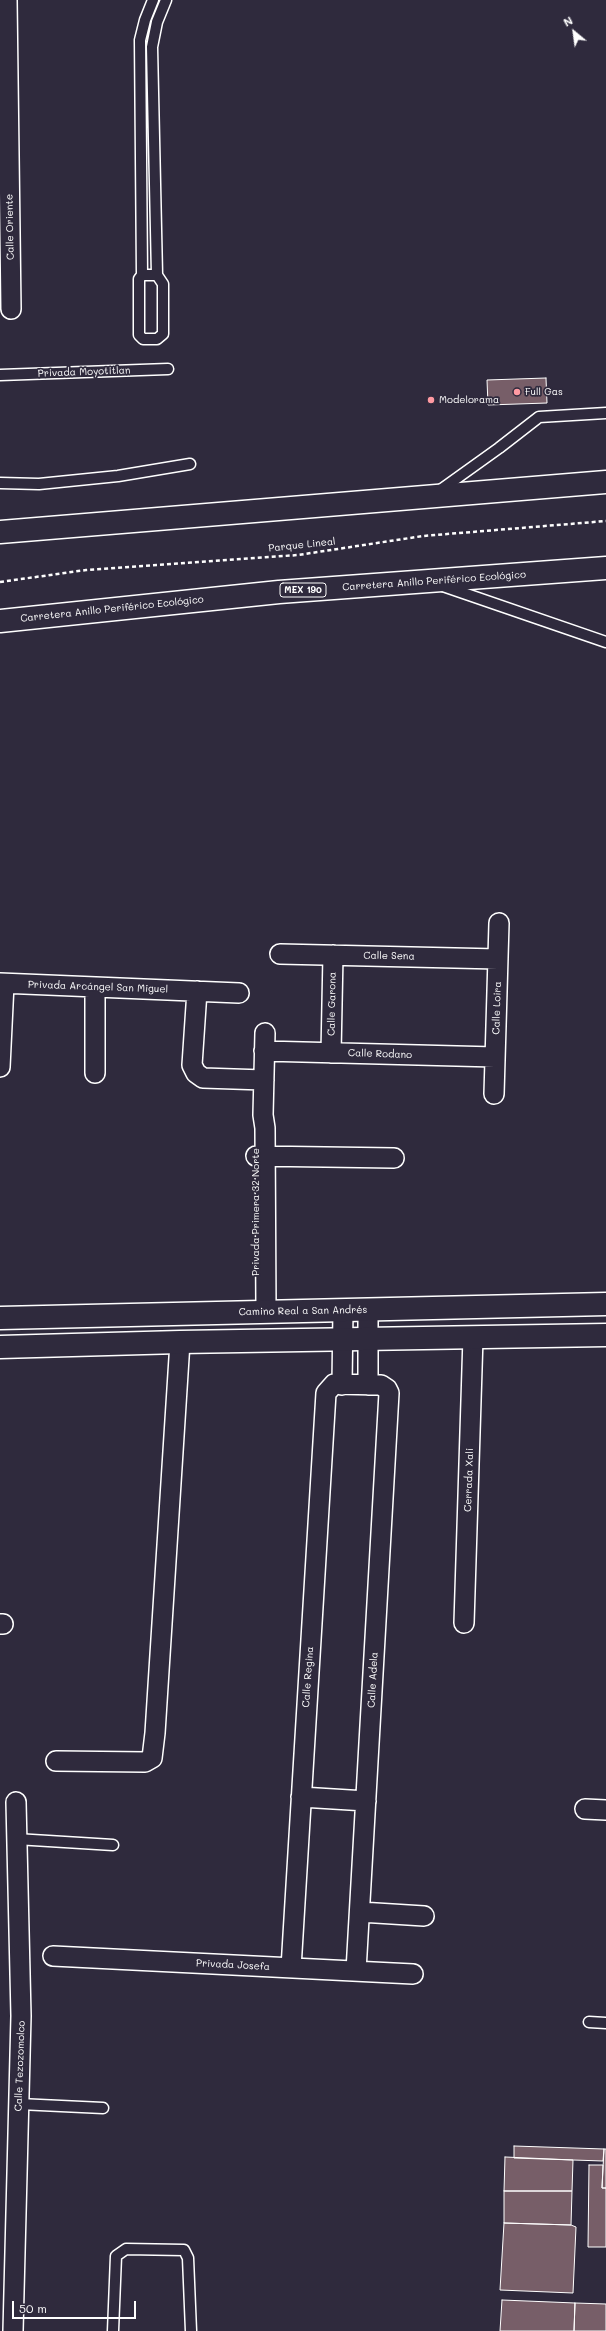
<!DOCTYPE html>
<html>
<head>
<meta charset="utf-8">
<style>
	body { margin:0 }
	#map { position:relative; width:606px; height:2331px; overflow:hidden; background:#2f2a3d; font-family:Mali,sans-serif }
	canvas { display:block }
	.north { position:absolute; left:554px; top:12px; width:40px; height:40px; -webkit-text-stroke:3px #2f2a3d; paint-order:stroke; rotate:331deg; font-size:11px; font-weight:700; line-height:16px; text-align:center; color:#fff }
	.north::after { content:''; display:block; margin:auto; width:14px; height:18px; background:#fff; clip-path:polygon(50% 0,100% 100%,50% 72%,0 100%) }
	.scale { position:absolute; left:12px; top:2301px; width:124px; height:18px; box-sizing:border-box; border:2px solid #fff; border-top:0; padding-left:5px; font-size:12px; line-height:14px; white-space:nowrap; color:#fff; -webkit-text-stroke:3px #2f2a3d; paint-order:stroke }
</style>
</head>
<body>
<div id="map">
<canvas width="606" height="2331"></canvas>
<div class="north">N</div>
<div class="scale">50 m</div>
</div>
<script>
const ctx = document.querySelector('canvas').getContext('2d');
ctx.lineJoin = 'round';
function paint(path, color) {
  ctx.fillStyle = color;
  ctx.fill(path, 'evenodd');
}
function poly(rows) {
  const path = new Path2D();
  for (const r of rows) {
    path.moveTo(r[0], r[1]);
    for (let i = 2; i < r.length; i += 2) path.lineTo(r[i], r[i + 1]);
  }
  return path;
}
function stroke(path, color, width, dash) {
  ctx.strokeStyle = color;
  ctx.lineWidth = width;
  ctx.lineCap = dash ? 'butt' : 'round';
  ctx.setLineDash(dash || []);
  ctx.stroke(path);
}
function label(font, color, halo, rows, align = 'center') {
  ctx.font = font + ' Mali,sans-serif';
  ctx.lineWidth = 3.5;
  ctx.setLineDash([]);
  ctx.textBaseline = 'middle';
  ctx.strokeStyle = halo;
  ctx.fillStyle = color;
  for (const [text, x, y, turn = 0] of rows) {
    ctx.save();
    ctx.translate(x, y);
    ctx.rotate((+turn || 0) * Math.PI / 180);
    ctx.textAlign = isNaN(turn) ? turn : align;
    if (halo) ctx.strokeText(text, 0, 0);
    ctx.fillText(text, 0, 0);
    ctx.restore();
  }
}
const building = poly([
	[546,378,547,403,488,405,487,380,546,378],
	[514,2146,604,2149,603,2161,514,2158,514,2146],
	[604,2149,606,2149,606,2188,602,2188,604,2149],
	[505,2157,573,2160,572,2191,504,2191,505,2157],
	[589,2165,603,2165,602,2188,606,2188,606,2247,588,2247,589,2165],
	[504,2191,572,2191,571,2225,504,2223,504,2191],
	[504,2223,571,2225,576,2227,573,2293,500,2290,504,2223],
	[502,2300,575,2303,574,2331,500,2331,502,2300],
	[575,2303,606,2304,606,2331,574,2331,575,2303]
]);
const path = poly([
	[0,582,86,570,298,555,423,536,606,521]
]);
const service = poly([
	[142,275,140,40,145,20,153,0],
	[142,275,157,275,163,284,163,334,157,339,143,339,139,335,139,279,142,275],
	[157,275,152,47,157,22,166,0],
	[0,375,168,369],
	[0,483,39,484,118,476,190,464],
	[439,491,499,448,539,417,606,413],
	[443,586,606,642],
	[16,1839,113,1845],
	[589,2022,606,2023],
	[19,2104,103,2108],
	[113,2331,116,2256,126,2249,184,2250,188,2258,191,2331]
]);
const minor = poly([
	[7,0,11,309],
	[280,954,498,959],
	[0,983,239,993],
	[197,991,192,1065,196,1073,203,1078,264,1080],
	[265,1033,263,1115,265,1128,266,1311],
	[264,1051,495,1057],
	[331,1053,333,955],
	[0,1067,4,984],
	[95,1073,95,987],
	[494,1094,499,923],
	[256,1156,394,1158],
	[342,1385,343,1310],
	[368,1385,368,1309],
	[464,1623,473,1337],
	[0,1624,3,1624],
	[56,1761,145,1762,152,1758,155,1733,180,1342],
	[301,1797,366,1801],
	[585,1809,606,1810],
	[360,1912,424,1916],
	[53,1956,413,1974],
	[291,1968,326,1393,334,1384,381,1385,387,1389,389,1393,356,1971],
	[13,2331,21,2016,16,1802]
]);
const secondary = poly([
	[0,1318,606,1304],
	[0,1347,180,1342,606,1335]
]);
const trunk = poly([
	[0,532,606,482],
	[0,621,279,592,606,568]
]);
const markers = [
	[517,392,4,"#ff9aa2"],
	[431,400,4,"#ff9aa2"]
];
const shields = [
	[303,590,46]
];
const shieldNames = [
	["MEX 190",303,590]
];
const streetNames = [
	["Calle Oriente",10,227,-91],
	["Privada Moyotitlan",84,372,-2],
	["Parque Lineal",302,545,-6],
	["Carretera Anillo Periférico Ecológico",434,581,-4],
	["Carretera Anillo Periférico Ecológico",112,609,-6],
	["Calle Sena",389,956,1],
	["Privada Arcángel San Miguel",98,987,2],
	["Calle Garona",332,1004,-89],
	["Calle Loira",497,1008,-88],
	["Calle Rodano",380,1054,2],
	["Privada Primera 32 Norte",256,1212,-90],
	["Camino Real a San Andrés",303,1311,-1],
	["Cerrada Xali",469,1480,-88],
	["Calle Regina",308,1677,-86],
	["Calle Adela",373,1680,-87],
	["Privada Josefa",233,1965,3],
	["Calle Tezozomolco",20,2066,-88]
];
const poiNames = [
	["Full Gas",525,392],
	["Modelorama",439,400]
];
paint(building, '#775e68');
stroke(building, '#fff', 1);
stroke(service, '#fff', 13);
stroke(minor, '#fff', 22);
stroke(secondary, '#fff', 25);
stroke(trunk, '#fff', 25);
stroke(path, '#fff', 2.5, [4, 3]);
stroke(service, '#2f2a3d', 10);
stroke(minor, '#2f2a3d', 19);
stroke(secondary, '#2f2a3d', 22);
stroke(trunk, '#2f2a3d', 22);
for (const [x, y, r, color] of markers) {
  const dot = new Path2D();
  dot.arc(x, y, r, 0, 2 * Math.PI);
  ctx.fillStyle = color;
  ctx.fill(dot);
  stroke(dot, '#2f2a3d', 1.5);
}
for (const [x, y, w] of shields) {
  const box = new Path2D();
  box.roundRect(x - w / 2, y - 7, w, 14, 3);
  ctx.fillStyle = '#2f2a3d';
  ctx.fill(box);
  stroke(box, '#fff', 1);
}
label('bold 9px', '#fff', null, shieldNames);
label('10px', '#fff', '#2f2a3d', streetNames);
label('10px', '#fff', '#2f2a3d', poiNames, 'left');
</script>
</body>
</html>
